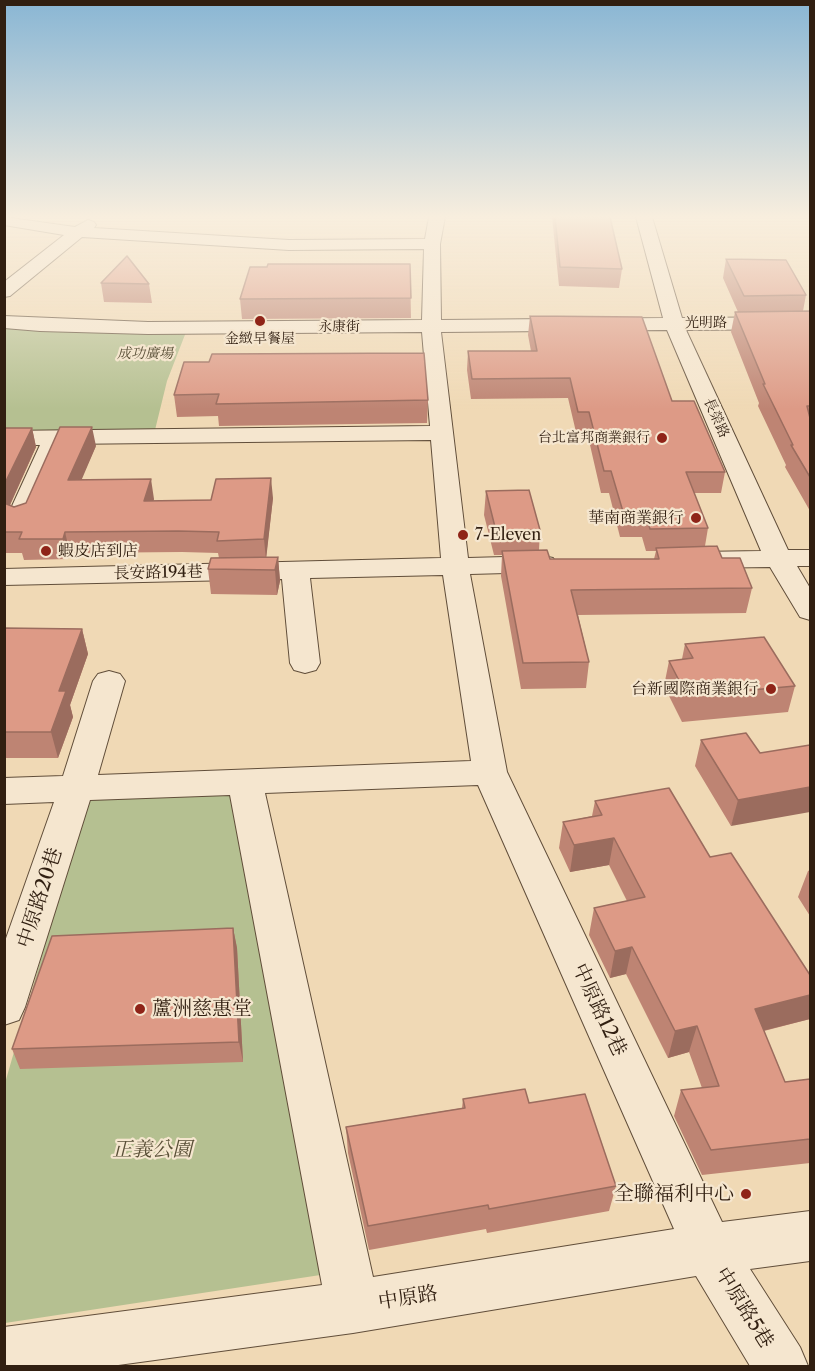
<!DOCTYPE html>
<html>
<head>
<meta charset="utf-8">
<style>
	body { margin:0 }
	#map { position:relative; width:815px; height:1371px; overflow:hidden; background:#f0d9b5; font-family:"Libre Caslon Text",serif }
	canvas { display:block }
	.frame { position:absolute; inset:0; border:6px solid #311f11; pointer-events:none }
</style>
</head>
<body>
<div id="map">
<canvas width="815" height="1371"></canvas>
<div class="frame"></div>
</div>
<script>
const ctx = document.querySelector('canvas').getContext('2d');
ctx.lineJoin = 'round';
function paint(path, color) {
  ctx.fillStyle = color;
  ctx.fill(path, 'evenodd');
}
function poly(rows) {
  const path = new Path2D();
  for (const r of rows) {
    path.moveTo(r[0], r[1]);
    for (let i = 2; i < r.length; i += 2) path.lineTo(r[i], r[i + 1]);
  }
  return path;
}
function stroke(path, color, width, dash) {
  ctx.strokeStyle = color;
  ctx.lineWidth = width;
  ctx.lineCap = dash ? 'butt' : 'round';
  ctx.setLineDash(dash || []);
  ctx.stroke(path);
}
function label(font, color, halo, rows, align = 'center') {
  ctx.font = font + ' "Libre Caslon Text","Noto Serif TC",serif';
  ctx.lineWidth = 4.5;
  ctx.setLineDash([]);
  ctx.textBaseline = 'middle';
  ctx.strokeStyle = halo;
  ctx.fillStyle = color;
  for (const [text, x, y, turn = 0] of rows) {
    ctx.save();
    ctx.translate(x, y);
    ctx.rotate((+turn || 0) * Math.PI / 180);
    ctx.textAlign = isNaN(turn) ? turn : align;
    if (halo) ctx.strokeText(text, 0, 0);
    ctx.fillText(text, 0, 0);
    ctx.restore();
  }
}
const green = poly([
	[4,321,188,327,167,381,155,430,5,432],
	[235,793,327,1274,5,1323,5,1083,87,800]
]);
const minor = poly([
	[4,217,75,227,88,220,94,222,96,225,94,228,289,240,425,239,429,217,445,217,440,244,441,320,663,318,636,217,652,217,682,318,810,317,810,329,686,330,788,550,810,550,810,566,797,566,810,588,810,620,800,617,770,567,698,568,688,566,684,560,688,554,698,552,761,551,667,330,441,332,468,558,543,556,553,558,557,564,553,570,543,572,470,574,507,772,722,1222,810,1211,810,1261,750,1269,800,1347,808,1366,750,1366,696,1276,353,1333,111,1366,4,1366,4,1327,322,1285,230,795,90,800,25,1007,19,1020,4,1025,4,944,54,802,4,804,4,778,63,776,93,681,98,674,109,671,120,674,125,681,98,775,471,761,443,575,310,578,320,663,316,670,305,673,294,670,290,663,282,579,4,585,4,569,441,558,431,440,63,444,29,522,20,525,11,522,7,517,40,445,4,445,4,431,430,426,422,332,148,334,40,331,4,328,4,316,148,322,422,320,424,249,289,250,82,237,10,296,4,297,4,282,64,235,4,225,4,217],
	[478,785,674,1229,373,1277,265,793,478,785]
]);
const wall = poly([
	[552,217,610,217,622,269,619,288,559,286],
	[726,259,806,295,803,311,810,311,810,511,785,467,786,465,758,406,759,403,731,332,735,312,738,312,723,278],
	[410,264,411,318,242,319,240,299],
	[101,283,149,284,152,303,104,302],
	[530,316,672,401,725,472,721,493,694,493,708,528,705,546,722,558,752,588,746,613,578,615,589,662,586,688,521,689,501,576,502,555,494,555,484,515,486,491,540,530,539,550,550,559,654,559,656,551,646,551,642,537,620,537,609,493,601,493,587,432,576,432,568,398,471,399,467,370,468,351,531,351,528,335],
	[184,362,428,400,427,423,219,426,218,416,177,417,174,395],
	[4,428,32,428,36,447,10,505,14,507,26,503,96,446,81,479,154,499,153,501,273,498,266,557,278,557,280,581,277,595,211,594,208,569,219,558,218,553,182,552,70,553,68,559,24,560,22,553,4,553],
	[4,628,82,629,88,654,70,705,73,717,58,758,4,758],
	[685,644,795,686,788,712,682,722,664,686,669,661,682,659],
	[701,740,760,753,731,826,695,766],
	[595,801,710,857,810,1019,764,1031,785,1082,810,1079,810,1163,702,1175,674,1116,681,1090,702,1088,689,1052,668,1058,626,974,610,978,589,935,594,908,627,901,609,865,570,872,559,848,563,822,592,816],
	[810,870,810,916,798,897,808,871],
	[233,928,237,948,243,1062,20,1069,12,1049],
	[463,1099,529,1103,616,1186,609,1211,487,1233,486,1229,369,1250,348,1153,346,1127,462,1108]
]);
const shadedWall = poly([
	[92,427,96,446,73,500,68,480],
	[32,428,36,447,5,516,4,485],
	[271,478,273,498,266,560,264,539],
	[151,479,154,499,148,522,144,501],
	[65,532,70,553,68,559,63,539],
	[278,557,280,581,277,595,275,570],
	[82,629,88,654,70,705,73,717,58,758,51,732,59,691],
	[810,787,810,812,731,826,738,800],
	[614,838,609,865,570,872,574,845],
	[233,928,237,948,243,1062,239,1042],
	[632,947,626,974,610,978,615,951],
	[810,995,810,1019,746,1035,755,1009],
	[697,1026,689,1052,668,1058,675,1031]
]);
const building = poly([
	[555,217,610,217,622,269,560,267,555,217],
	[127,256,149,284,101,283,127,256],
	[726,259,786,260,806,295,744,296,726,259],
	[268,264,410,264,411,298,240,299,250,267,267,267,268,264],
	[810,311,810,406,807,406,810,418,810,477,791,445,793,445,763,384,765,384,735,312,810,311],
	[530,316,642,317,672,401,694,401,725,472,686,472,708,528,650,529,646,515,624,515,611,471,604,471,589,412,578,412,570,378,472,379,468,351,537,351,530,316],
	[424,353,428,400,216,404,219,394,174,395,184,362,209,362,212,354,424,353],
	[60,427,92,427,68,480,151,479,144,501,211,500,216,479,271,478,264,539,217,541,219,532,178,531,65,532,63,539,19,539,22,532,4,532,4,503,14,507,26,503,60,427],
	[4,428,32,428,4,485,4,428],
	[529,490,540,530,496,531,486,491,529,490],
	[717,546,722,558,740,558,752,588,571,590,589,662,523,663,502,551,547,550,550,559,659,559,656,548,717,546],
	[278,557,275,570,208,569,211,558,278,557],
	[4,628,82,629,59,691,66,691,51,732,4,732,4,628],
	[764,637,795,686,687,696,669,661,693,658,685,644,764,637],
	[746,733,760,753,810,745,810,787,738,800,701,740,746,733],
	[669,788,710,857,731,853,810,975,810,995,755,1009,785,1082,810,1079,810,1139,711,1150,681,1090,719,1086,697,1026,675,1031,632,947,615,951,594,908,645,897,614,838,574,845,563,822,602,815,595,801,669,788],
	[233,928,239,1042,12,1049,52,936,233,928],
	[525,1089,529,1103,585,1094,616,1186,489,1209,488,1205,368,1226,346,1127,465,1108,463,1099,525,1089]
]);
const markers = [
	[260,321,6,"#8f2418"],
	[662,438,6,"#8f2418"],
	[696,518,6,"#8f2418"],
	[463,535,6,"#8f2418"],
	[46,551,6,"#8f2418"],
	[771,689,6,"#8f2418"],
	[140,1009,6,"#8f2418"],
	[746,1194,6,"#8f2418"]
];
const farStreetnames = [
	["光明路",706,323],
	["永康街",339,327],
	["長榮路",716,418,66]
];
const farPoinames = [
	["金緻早餐屋",260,339],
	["台北富邦商業銀行",650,438,"right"]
];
const farParknames = [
	["成功廣場",145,354]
];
const poiNames = [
	["華南商業銀行",684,518],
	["7-Eleven",475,535,"left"],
	["蝦皮店到店",58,551,"left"],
	["台新國際商業銀行",759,689]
];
const streetNames = [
	["長安路194巷",158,573,-1]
];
const nearStreetnames = [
	["中原路20巷",40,898,-72],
	["中原路12巷",599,1010,65],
	["中原路",408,1298,-9],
	["中原路5巷",744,1308,58]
];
const nearPoinames = [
	["蘆洲慈惠堂",152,1009],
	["全聯福利中心",734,1194,"right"]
];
const nearParknames = [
	["正義公園",152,1150]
];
paint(green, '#b5c091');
stroke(minor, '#614e3a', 2);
paint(minor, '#f5e6cf');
paint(wall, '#be8473');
paint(shadedWall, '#9b6c5e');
paint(building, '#dd9a86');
stroke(building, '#9b6c5e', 1.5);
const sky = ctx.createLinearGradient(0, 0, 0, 409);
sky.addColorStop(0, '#89b6d4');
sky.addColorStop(0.53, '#f8eede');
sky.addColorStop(1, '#f8eede00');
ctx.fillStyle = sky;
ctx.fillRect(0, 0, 815, 409);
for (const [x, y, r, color] of markers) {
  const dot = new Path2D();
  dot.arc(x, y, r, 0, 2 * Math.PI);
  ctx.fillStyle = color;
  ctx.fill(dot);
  stroke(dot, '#f5e6cf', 2);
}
label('14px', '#311f11', '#f5e6cf', farStreetnames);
label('14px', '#311f11', '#f5e6cf', farPoinames);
label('italic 14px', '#594f37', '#f5e6cf', farParknames);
label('16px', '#311f11', '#f5e6cf', poiNames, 'right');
label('16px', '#311f11', '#f5e6cf', streetNames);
label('20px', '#311f11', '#f5e6cf', nearStreetnames);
label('20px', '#311f11', '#f5e6cf', nearPoinames, 'left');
label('italic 20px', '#594f37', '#f5e6cf', nearParknames);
</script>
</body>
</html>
